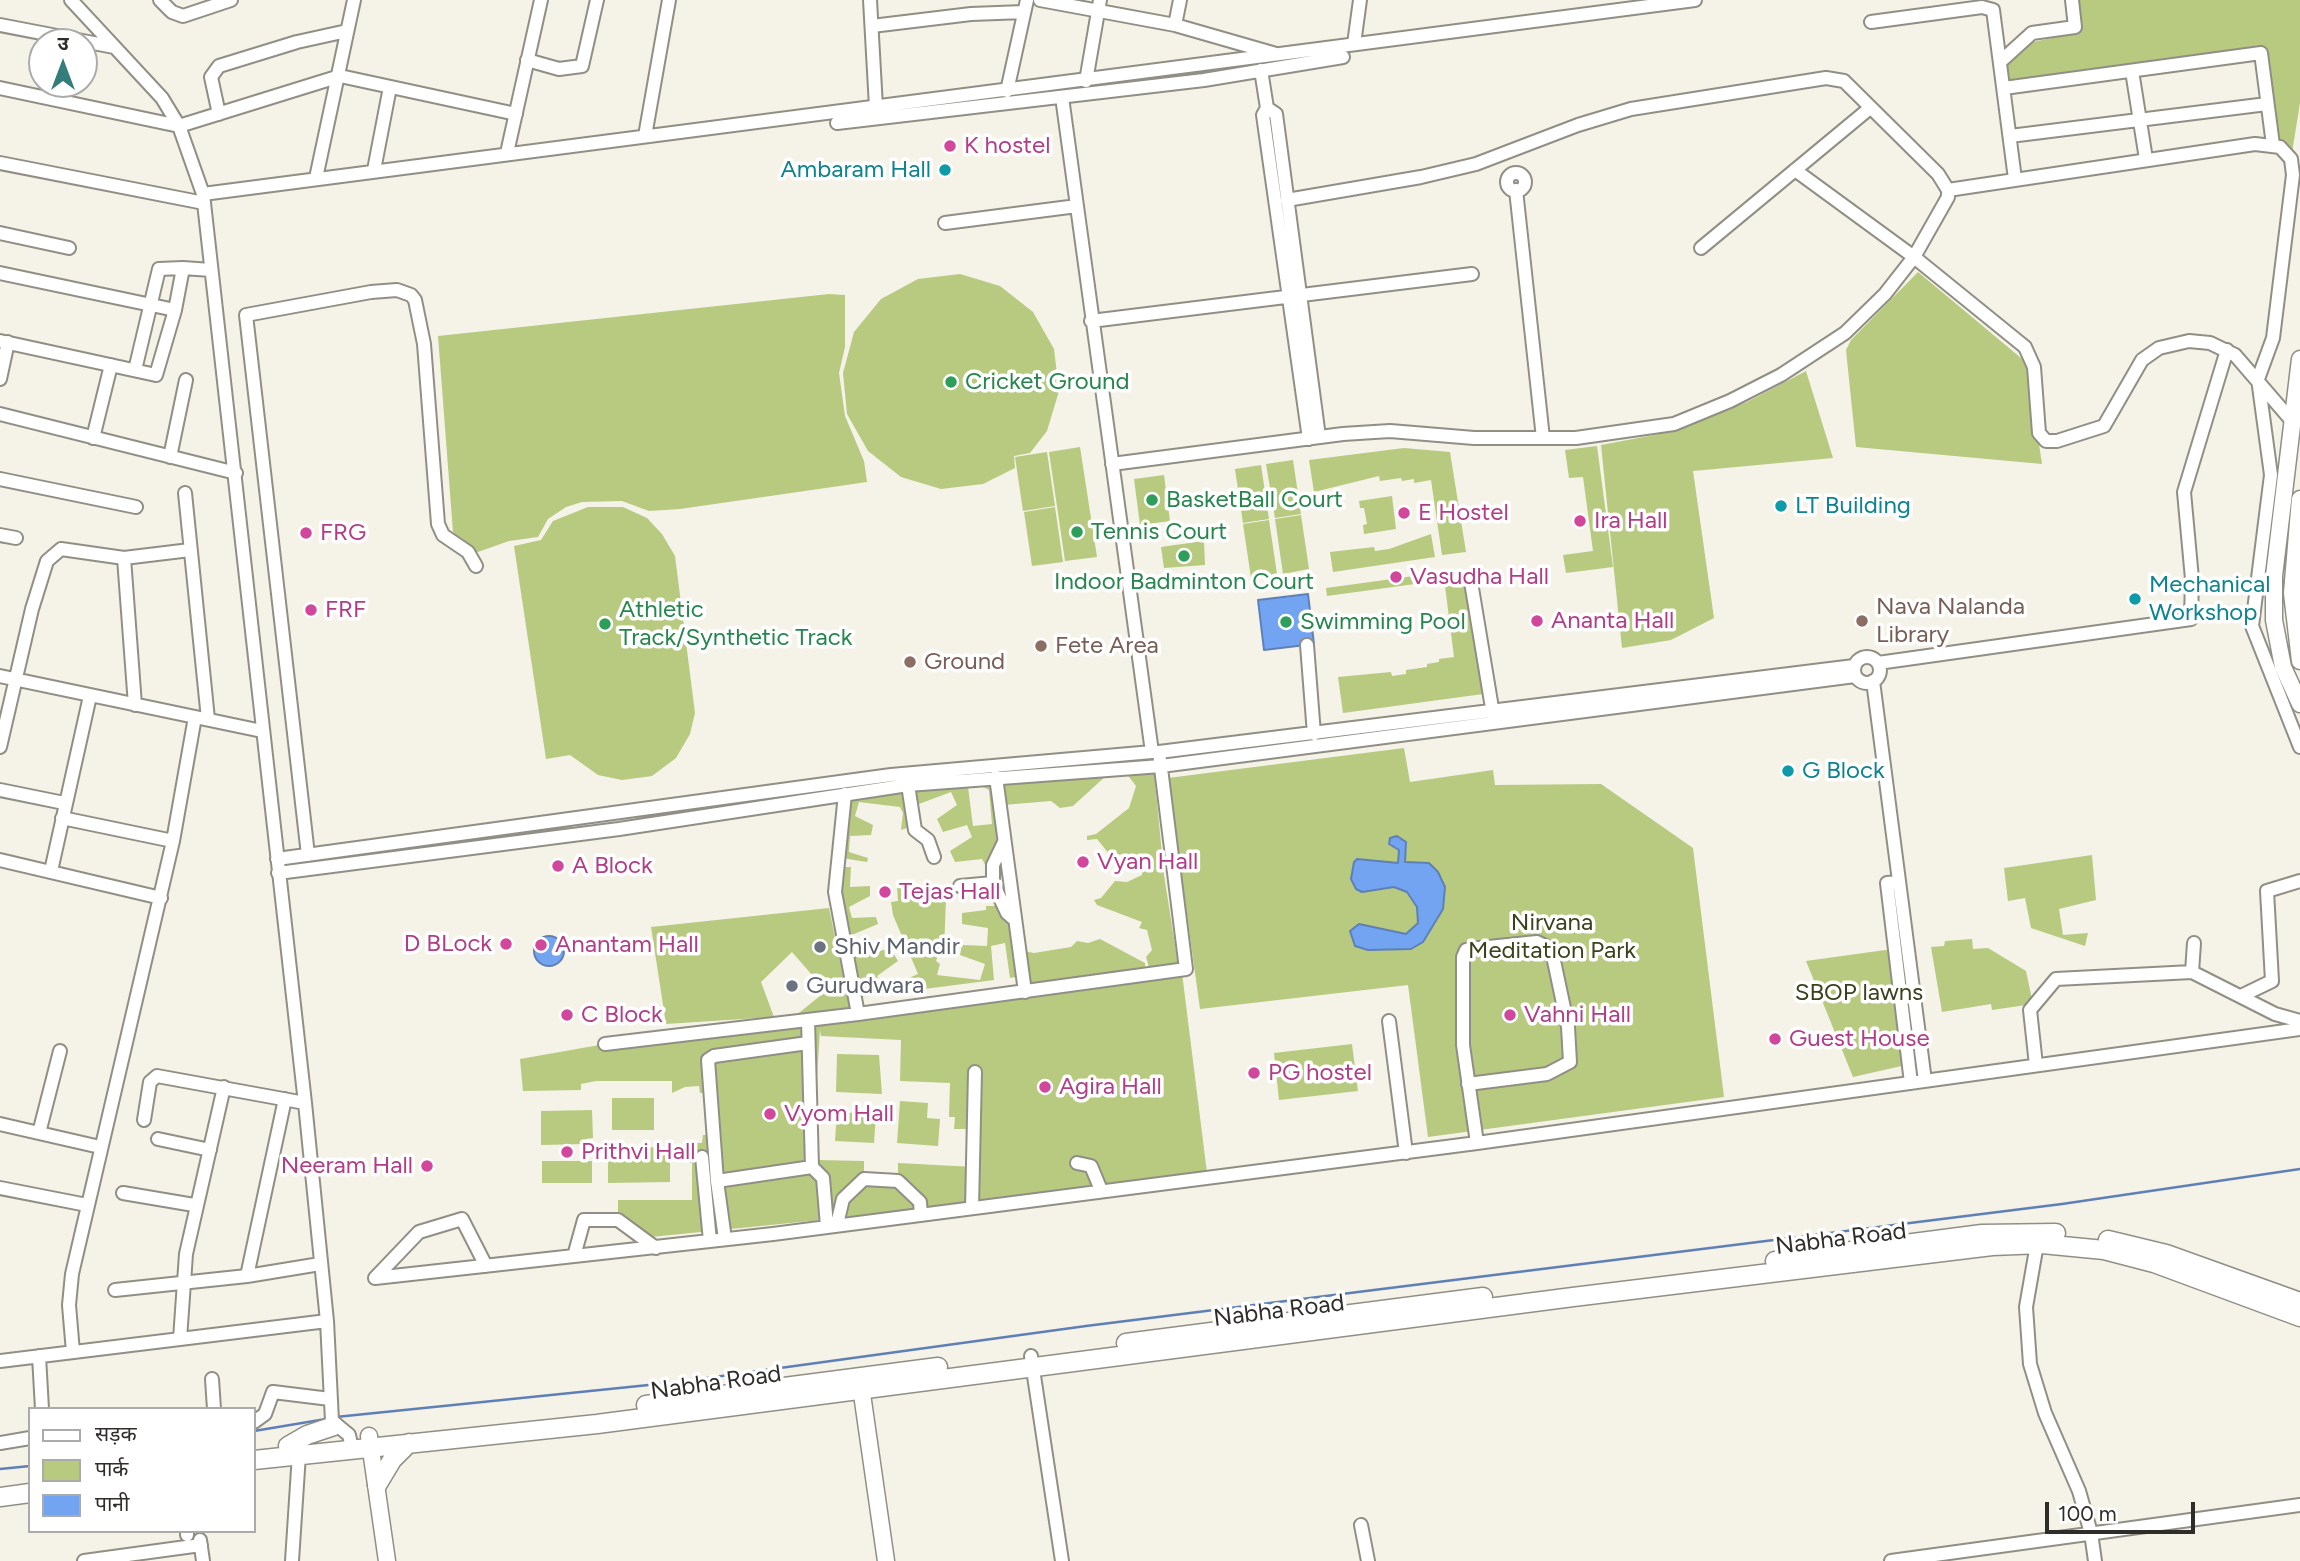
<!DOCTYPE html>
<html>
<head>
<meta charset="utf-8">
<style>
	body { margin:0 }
	#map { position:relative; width:2300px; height:1561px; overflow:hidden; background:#f5f2e8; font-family:Figtree,"Noto Sans Devanagari",sans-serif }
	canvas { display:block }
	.legend { position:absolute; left:28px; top:1407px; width:228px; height:126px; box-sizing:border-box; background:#fff; border:2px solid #ababa9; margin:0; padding:9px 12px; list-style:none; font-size:21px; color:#2e2d29 }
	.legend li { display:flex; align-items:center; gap:14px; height:35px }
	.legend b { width:35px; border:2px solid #ababa9 }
	.north { position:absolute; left:28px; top:28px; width:70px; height:70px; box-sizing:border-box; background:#fff; border:2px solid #ababa9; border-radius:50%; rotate:0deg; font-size:19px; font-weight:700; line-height:28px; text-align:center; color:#2e2d29 }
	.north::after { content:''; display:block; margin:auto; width:24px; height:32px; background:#357d7b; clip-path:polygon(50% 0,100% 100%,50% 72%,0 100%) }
	.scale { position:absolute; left:2045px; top:1502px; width:150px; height:32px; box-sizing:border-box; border:4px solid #2e2d29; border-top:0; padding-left:9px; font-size:21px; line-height:24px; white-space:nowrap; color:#2e2d29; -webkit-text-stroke:5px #fff; paint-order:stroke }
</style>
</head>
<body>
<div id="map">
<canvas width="2300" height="1561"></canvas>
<ul class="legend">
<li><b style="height:9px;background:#fff"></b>सड़क</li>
<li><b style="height:19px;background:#b7ca80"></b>पार्क</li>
<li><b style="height:19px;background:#73a4f2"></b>पानी</li>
</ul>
<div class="north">उ</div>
<div class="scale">100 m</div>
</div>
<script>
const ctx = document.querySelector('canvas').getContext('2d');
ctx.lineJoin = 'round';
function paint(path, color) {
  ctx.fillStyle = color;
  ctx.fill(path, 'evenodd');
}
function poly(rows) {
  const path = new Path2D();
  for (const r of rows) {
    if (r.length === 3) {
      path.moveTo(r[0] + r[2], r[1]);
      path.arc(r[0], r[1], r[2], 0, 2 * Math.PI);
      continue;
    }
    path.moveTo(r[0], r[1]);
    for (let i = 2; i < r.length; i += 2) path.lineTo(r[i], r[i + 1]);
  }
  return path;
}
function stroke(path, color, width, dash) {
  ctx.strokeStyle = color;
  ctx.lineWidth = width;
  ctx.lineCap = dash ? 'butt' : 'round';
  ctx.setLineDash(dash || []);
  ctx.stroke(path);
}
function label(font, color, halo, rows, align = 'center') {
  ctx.font = font + ' Figtree,sans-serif';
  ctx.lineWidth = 7;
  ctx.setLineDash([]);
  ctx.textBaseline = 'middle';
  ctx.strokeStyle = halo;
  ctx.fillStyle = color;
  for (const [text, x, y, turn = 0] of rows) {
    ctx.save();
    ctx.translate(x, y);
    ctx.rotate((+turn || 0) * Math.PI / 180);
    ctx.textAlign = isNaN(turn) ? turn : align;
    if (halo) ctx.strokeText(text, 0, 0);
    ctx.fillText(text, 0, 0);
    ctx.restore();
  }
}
const green = poly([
	[2076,0,2300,0,2300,103,2291,159,2273,143,2263,46,2008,80,2006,66,2033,42,2080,32],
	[1918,272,2027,363,2042,464,1856,447,1846,350,1851,340],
	[960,274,1000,286,1033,312,1054,349,1059,391,1047,431,1030,453,1014,456,1015,468,983,484,941,489,901,477,868,451,847,414,843,373,854,332,881,299,918,279],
	[829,294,845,295,845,347,839,373,845,416,864,461,867,482,680,509,649,511,622,501,582,502,566,507,548,519,538,537,509,541,475,553,453,532,438,336],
	[1806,371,1833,458,1693,471,1714,618,1671,640,1622,648,1601,445,1670,432,1747,402],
	[1597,446,1613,567,1566,573,1563,555,1593,551,1583,477,1569,478,1565,450],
	[1080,447,1097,557,1065,561,1049,452],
	[1404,448,1450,452,1466,552,1442,555,1431,480,1414,483,1414,479,1402,481,1401,478,1380,481,1379,476,1314,492,1309,460],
	[1047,452,1055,506,1023,511,1015,457],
	[1293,460,1301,514,1275,518,1266,464],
	[1261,465,1269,519,1243,523,1235,469],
	[1164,475,1170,521,1140,525,1134,479],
	[1392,496,1396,529,1364,534,1363,525,1367,524,1364,508,1360,508,1359,501],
	[588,507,623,507,647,518,662,534,675,556,695,713,690,734,676,758,652,776,622,780,598,775,570,755,546,759,514,546,541,540,553,521],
	[1055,507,1063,562,1032,566,1024,512],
	[1301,515,1309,569,1283,574,1275,519],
	[1269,520,1277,574,1251,578,1243,524],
	[1431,534,1435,557,1333,572,1330,552,1374,547,1375,551,1389,549],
	[1204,541,1205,565,1164,568,1161,547],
	[1436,573,1437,581,1327,596,1326,588],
	[1468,583,1483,694,1343,713,1338,677,1391,672,1392,676,1406,674,1406,670,1427,667,1427,664,1439,662,1439,659,1454,657,1445,586],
	[1404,748,1410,782,1493,770,1495,785,1601,784,1693,848,1724,1097,1428,1137,1408,985,1200,1009,1168,778],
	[1154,771,1164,875,1178,964,1149,967,1146,957,1152,950,1147,930,1139,928,1142,922,1097,905,1094,900,1101,898,1115,881,1127,882,1142,875,1142,866,1129,854,1110,855,1097,839,1087,840,1087,836,1096,834,1129,808,1136,786,1126,773],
	[1108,774,1073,806,1060,808,1051,801,1003,805,1001,782],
	[989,783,998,837,989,872,982,859,955,862,950,851,972,837,967,825,943,832,937,819,957,805,951,792,919,804,915,793,920,789,968,787,973,826,992,824,989,790,979,785],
	[900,793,905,796,910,827,901,830,903,813,900,807,859,802,855,816,873,825,871,835,850,836,849,852,868,858,867,862,842,858,849,799],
	[2092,855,2096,900,2059,909,2063,935,2088,933,2085,946,2031,928,2025,898,2008,901,2004,868],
	[841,867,851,867,850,887,870,886,870,896,849,907,852,918,876,917,878,924,847,937,842,932],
	[897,887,909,888,916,892,935,887,936,898,946,899,944,950,940,949,936,961,940,964,937,975,980,980,985,964,960,955,962,945,987,946,988,928,962,924,962,913,986,910,986,906,996,906,1008,923,1016,977,1010,978,1005,943,991,946,994,980,862,997,850,947,861,941,867,955,890,948,898,961,877,976,884,989,918,974,893,915,891,902,898,901],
	[829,908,850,1009,794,1017,826,991,792,952,761,982,774,1017,666,1024,651,927],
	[1100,939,1145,963,1145,971,1028,987,1023,951,1034,953,1071,947,1077,941,1088,943],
	[1972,939,1973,949,1988,948,2026,971,2033,1004,1992,1010,1991,1004,1942,1012,1931,947,1944,946,1945,941],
	[1885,950,1892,951,1906,1065,1853,1077,1806,961],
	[1182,973,1207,1173,910,1211,651,1237,618,1215,618,1200,692,1200,692,1163,687,1162,687,1143,702,1143,703,1135,708,1135,708,1093,700,1093,699,1086,685,1087,672,1093,672,1081,596,1081,581,1084,581,1090,523,1091,520,1059,605,1044],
	[820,1030,821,1036,901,1040,900,1081,950,1083,949,1117,955,1117,954,1129,976,1129,974,1167,898,1163,898,1180,864,1179,864,1161,817,1160,812,1155],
	[1352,1044,1358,1091,1279,1100,1274,1053],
	[837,1054,879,1055,882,1094,836,1092],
	[612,1098,654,1098,654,1130,612,1130],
	[900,1101,928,1103,927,1118,940,1119,938,1146,897,1143],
	[592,1110,593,1138,586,1139,586,1144,541,1145,541,1111],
	[837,1112,876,1114,874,1143,835,1141],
	[670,1147,670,1182,608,1183,608,1148],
	[542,1161,592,1161,592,1183,542,1183]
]);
const water = poly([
	[1308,594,1314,644,1264,650,1258,600,1308,594],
	[1397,836,1406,842,1405,862,1429,863,1438,872,1445,887,1443,909,1423,942,1411,949,1368,950,1355,946,1350,931,1359,924,1406,934,1418,923,1417,907,1407,892,1394,887,1362,892,1356,889,1351,879,1354,862,1357,859,1398,863,1399,850,1389,844,1390,838,1397,836],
	[549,951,15]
]);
const stream = poly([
	[336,1417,678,1382,1086,1326,2062,1204,2300,1169],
	[254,1431,326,1419],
	[0,1469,30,1466]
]);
const minor = poly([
	[71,0,162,98,179,126,203,194,305,1103,327,1321,332,1421,349,1435,352,1448],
	[160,0,172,12,183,16,231,0],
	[870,0,876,107],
	[1040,0,1175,25,1276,54],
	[1871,22,1982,7,1993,10,2015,179],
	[0,25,114,47],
	[1175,25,1180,0],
	[872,26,971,14,1024,12],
	[1354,44,1360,0],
	[527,60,559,69,582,66,597,0],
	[2000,62,2032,33,2075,27,2072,0],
	[1261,70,1267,108,1263,115,1309,439],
	[2132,71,2146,159],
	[1086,81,1100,0],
	[0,88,179,126,340,76,516,114],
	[2004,88,2261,53,2273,145],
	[1007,91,1027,0],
	[1267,108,1276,114,1319,437],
	[219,114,211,77,219,66,297,42,347,31],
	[837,123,1204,80,1343,57],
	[645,136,669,0],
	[2010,136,2267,104],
	[507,153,541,0],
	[0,163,204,203],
	[374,170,390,87],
	[1795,170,1914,257,2025,347,2034,367,2039,433,2046,441,2057,441,2104,426,2142,360,2159,348,2189,341,2210,343,2235,355,2292,421],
	[1516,182,9],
	[316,178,354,0],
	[1516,190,1543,438],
	[1948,190,2255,144,2280,147,2291,159,2293,175,2273,338,2258,379,2271,475,2252,626,2300,747],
	[203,194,1695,0],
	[945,223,1077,206],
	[0,233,69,248],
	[1701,248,1870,108],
	[0,273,175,310],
	[1091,321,1472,274],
	[0,341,156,375,175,310,183,268,211,270],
	[135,370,159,269,183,268],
	[0,379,8,342],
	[0,414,236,473],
	[93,438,111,365],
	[170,457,186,380],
	[1112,464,1343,434,1390,431,1474,438,1576,438,1674,424,1730,401,1781,375,1845,333,1885,294,1914,257,1948,197,1948,190,1938,174,1844,81,1826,78,1631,109,1578,125,1476,164,1421,177,1287,200],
	[0,479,136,507],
	[185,493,208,719],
	[0,535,16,538],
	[124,558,190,550],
	[1471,582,1494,720],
	[1307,645,1314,734],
	[1867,670,13],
	[1878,663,2191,619,2192,579,2184,492,2227,350],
	[0,676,262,731],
	[1873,681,1925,1081],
	[0,747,32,609,47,561,61,549,124,558,135,705],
	[1159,752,1854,666],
	[996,777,1025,992],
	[908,785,915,830,928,840,934,857],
	[0,790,64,803],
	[845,794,835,892,858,1014],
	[62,818,173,841],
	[1004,842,993,865,993,883,1007,913,1015,920],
	[308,855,246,315,371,292,397,290,411,295,415,300,424,344,438,524,443,535,468,552,476,566],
	[277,859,891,775,1152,752],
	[0,860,161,898],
	[51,871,90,696],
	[278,873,619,829,908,785,1161,766,1855,676],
	[1899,882,1887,883,1911,1083],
	[960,886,993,883],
	[2192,972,2194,943],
	[2241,996,2272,981,2267,891,2300,881],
	[808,1020,812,1167,823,1178,827,1226],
	[1389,1021,1406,1153],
	[605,1044,858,1014,1186,969,1159,752,1152,752,1062,97],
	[2036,1065,2030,1010,2056,979,2192,972,2275,1014,2300,1021],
	[1468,1084,1547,1074,1570,1062,1568,1027,1553,956,1547,947,1537,942,1479,948,1466,950,1463,957,1463,1045,1477,1143],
	[144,1120,150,1082,157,1076,305,1103],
	[0,1124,100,1147],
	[39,1133,60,1051],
	[158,1139,210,1150],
	[702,1157,710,1241],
	[1077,1163,1091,1166,1101,1190],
	[717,1181,812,1167],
	[0,1188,87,1205],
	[123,1193,194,1205],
	[972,1208,975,1072],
	[837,1224,843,1199,864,1179,898,1181,920,1202,921,1215],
	[725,1239,717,1181,708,1060,714,1056,808,1043],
	[2037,1244,2026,1307,2030,1364,2045,1413,2079,1491,2091,1533,2095,1561],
	[574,1256,584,1220,618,1220,656,1248],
	[247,1276,285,1099],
	[375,1278,773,1234,1477,1143,2300,1029],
	[375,1278,419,1232,462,1219,486,1266],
	[115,1290,247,1276,320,1264],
	[180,1339,186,1254,224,1087],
	[73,1352,69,1305,72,1274,173,841,195,717],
	[39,1356,42,1409],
	[1031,1356,1062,1561],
	[0,1361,327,1321],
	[212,1379,214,1409],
	[254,1422,265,1414,273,1392,330,1399],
	[0,1443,30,1438],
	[1361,1525,1368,1561],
	[187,1531,187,1535],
	[200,1540,203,1561],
	[84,1561,201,1545],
	[292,1561,299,1454],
	[1891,1561,2300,1505]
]);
const tertiary = poly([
	[2300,359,2274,576,2274,620,2283,667,2300,704],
	[2300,499,2292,593,2300,661],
	[860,1380,886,1561],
	[369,1436,387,1561]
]);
const secondary = poly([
	[2108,1240,2166,1254,2300,1302],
	[1775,1261,1982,1234,2056,1233],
	[1126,1343,1483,1297],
	[646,1405,938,1367],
	[288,1446,307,1435,334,1426],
	[254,1460,597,1424,1573,1297,1992,1246,2042,1244,2104,1250,2154,1263,2300,1317],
	[377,1485,392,1460,409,1443],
	[0,1497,30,1493]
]);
const markers = [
	[950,146,7,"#d1479c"],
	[945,170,7,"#0f9aa8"],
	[951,382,7,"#2e9e5b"],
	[1152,500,7,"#2e9e5b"],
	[1781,506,7,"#0f9aa8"],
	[1404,513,7,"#d1479c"],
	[1580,521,7,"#d1479c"],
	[1077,532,7,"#2e9e5b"],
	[306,533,7,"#d1479c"],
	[1184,556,7,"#2e9e5b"],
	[1396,577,7,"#d1479c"],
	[2135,599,7,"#0f9aa8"],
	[311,610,7,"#d1479c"],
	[1537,621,7,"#d1479c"],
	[1862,621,7,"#8d6e63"],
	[1286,622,7,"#2e9e5b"],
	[605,624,7,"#2e9e5b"],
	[1041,646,7,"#8d6e63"],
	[910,662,7,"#8d6e63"],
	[1788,771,7,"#0f9aa8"],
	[1083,862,7,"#d1479c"],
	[558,866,7,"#d1479c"],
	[885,892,7,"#d1479c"],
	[506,944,7,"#d1479c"],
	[541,945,7,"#d1479c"],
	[820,947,7,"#6b7280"],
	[792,986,7,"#6b7280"],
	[567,1015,7,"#d1479c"],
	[1510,1015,7,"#d1479c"],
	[1775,1039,7,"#d1479c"],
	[1254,1073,7,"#d1479c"],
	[1045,1087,7,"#d1479c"],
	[770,1114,7,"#d1479c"],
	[567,1152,7,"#d1479c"],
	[427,1166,7,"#d1479c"]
];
const hotelNames = [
	["K hostel",964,146],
	["E Hostel",1418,513],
	["Ira Hall",1594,521],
	["FRG",320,533],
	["Vasudha Hall",1410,577],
	["FRF",325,610],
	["Ananta Hall",1551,621],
	["Vyan Hall",1097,862],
	["A Block",572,866],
	["Tejas Hall",899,892],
	["D BLock",492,944,"right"],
	["Anantam Hall",555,945],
	["C Block",581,1015],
	["Vahni Hall",1524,1015],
	["Guest House",1789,1039],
	["PG hostel",1268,1073],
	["Agira Hall",1059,1087],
	["Vyom Hall",784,1114],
	["Prithvi Hall",581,1152],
	["Neeram Hall",413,1166,"right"]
];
const cultureNames = [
	["Ambaram Hall",931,170,"right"],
	["LT Building",1795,506],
	["Mechanical",2149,585],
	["Workshop",2149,613],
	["G Block",1802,771]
];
const leisureNames = [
	["Cricket Ground",965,382],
	["BasketBall Court",1166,500],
	["Tennis Court",1091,532],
	["Indoor Badminton Court",1184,582,"center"],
	["Athletic",619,610],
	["Track/Synthetic Track",619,638],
	["Swimming Pool",1300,622]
];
const educationNames = [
	["Nava Nalanda",1876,607],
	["Library",1876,635],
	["Fete Area",1055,646],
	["Ground",924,662]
];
const parkNames = [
	["Nirvana",1552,923],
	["Meditation Park",1552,951],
	["SBOP lawns",1859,993]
];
const worshipNames = [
	["Shiv Mandir",834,947],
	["Gurudwara",806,986]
];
const streetNames = [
	["Nabha Road",1841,1239,-7],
	["Nabha Road",1279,1311,-7],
	["Nabha Road",716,1383,-8]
];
paint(green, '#b7ca80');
paint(water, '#73a4f2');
stroke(water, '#5e80b6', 2);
stroke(stream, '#5e80b6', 2.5);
stroke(minor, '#918f85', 16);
stroke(tertiary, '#918f85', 19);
stroke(secondary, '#918f85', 21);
stroke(minor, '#fff', 12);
stroke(tertiary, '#fff', 16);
stroke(secondary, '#fff', 18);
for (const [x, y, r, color] of markers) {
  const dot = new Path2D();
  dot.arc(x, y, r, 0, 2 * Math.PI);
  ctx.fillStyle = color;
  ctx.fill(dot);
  stroke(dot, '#fff', 2.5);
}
label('24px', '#b23c85', '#fff', hotelNames, 'left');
label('24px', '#0d838f', '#fff', cultureNames, 'left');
label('24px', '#27864d', '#fff', leisureNames, 'left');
label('24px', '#785e54', '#fff', educationNames, 'left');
label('24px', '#39421a', '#fff', parkNames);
label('24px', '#5b616d', '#fff', worshipNames, 'left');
label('24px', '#2e2d29', '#fff', streetNames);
</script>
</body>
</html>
